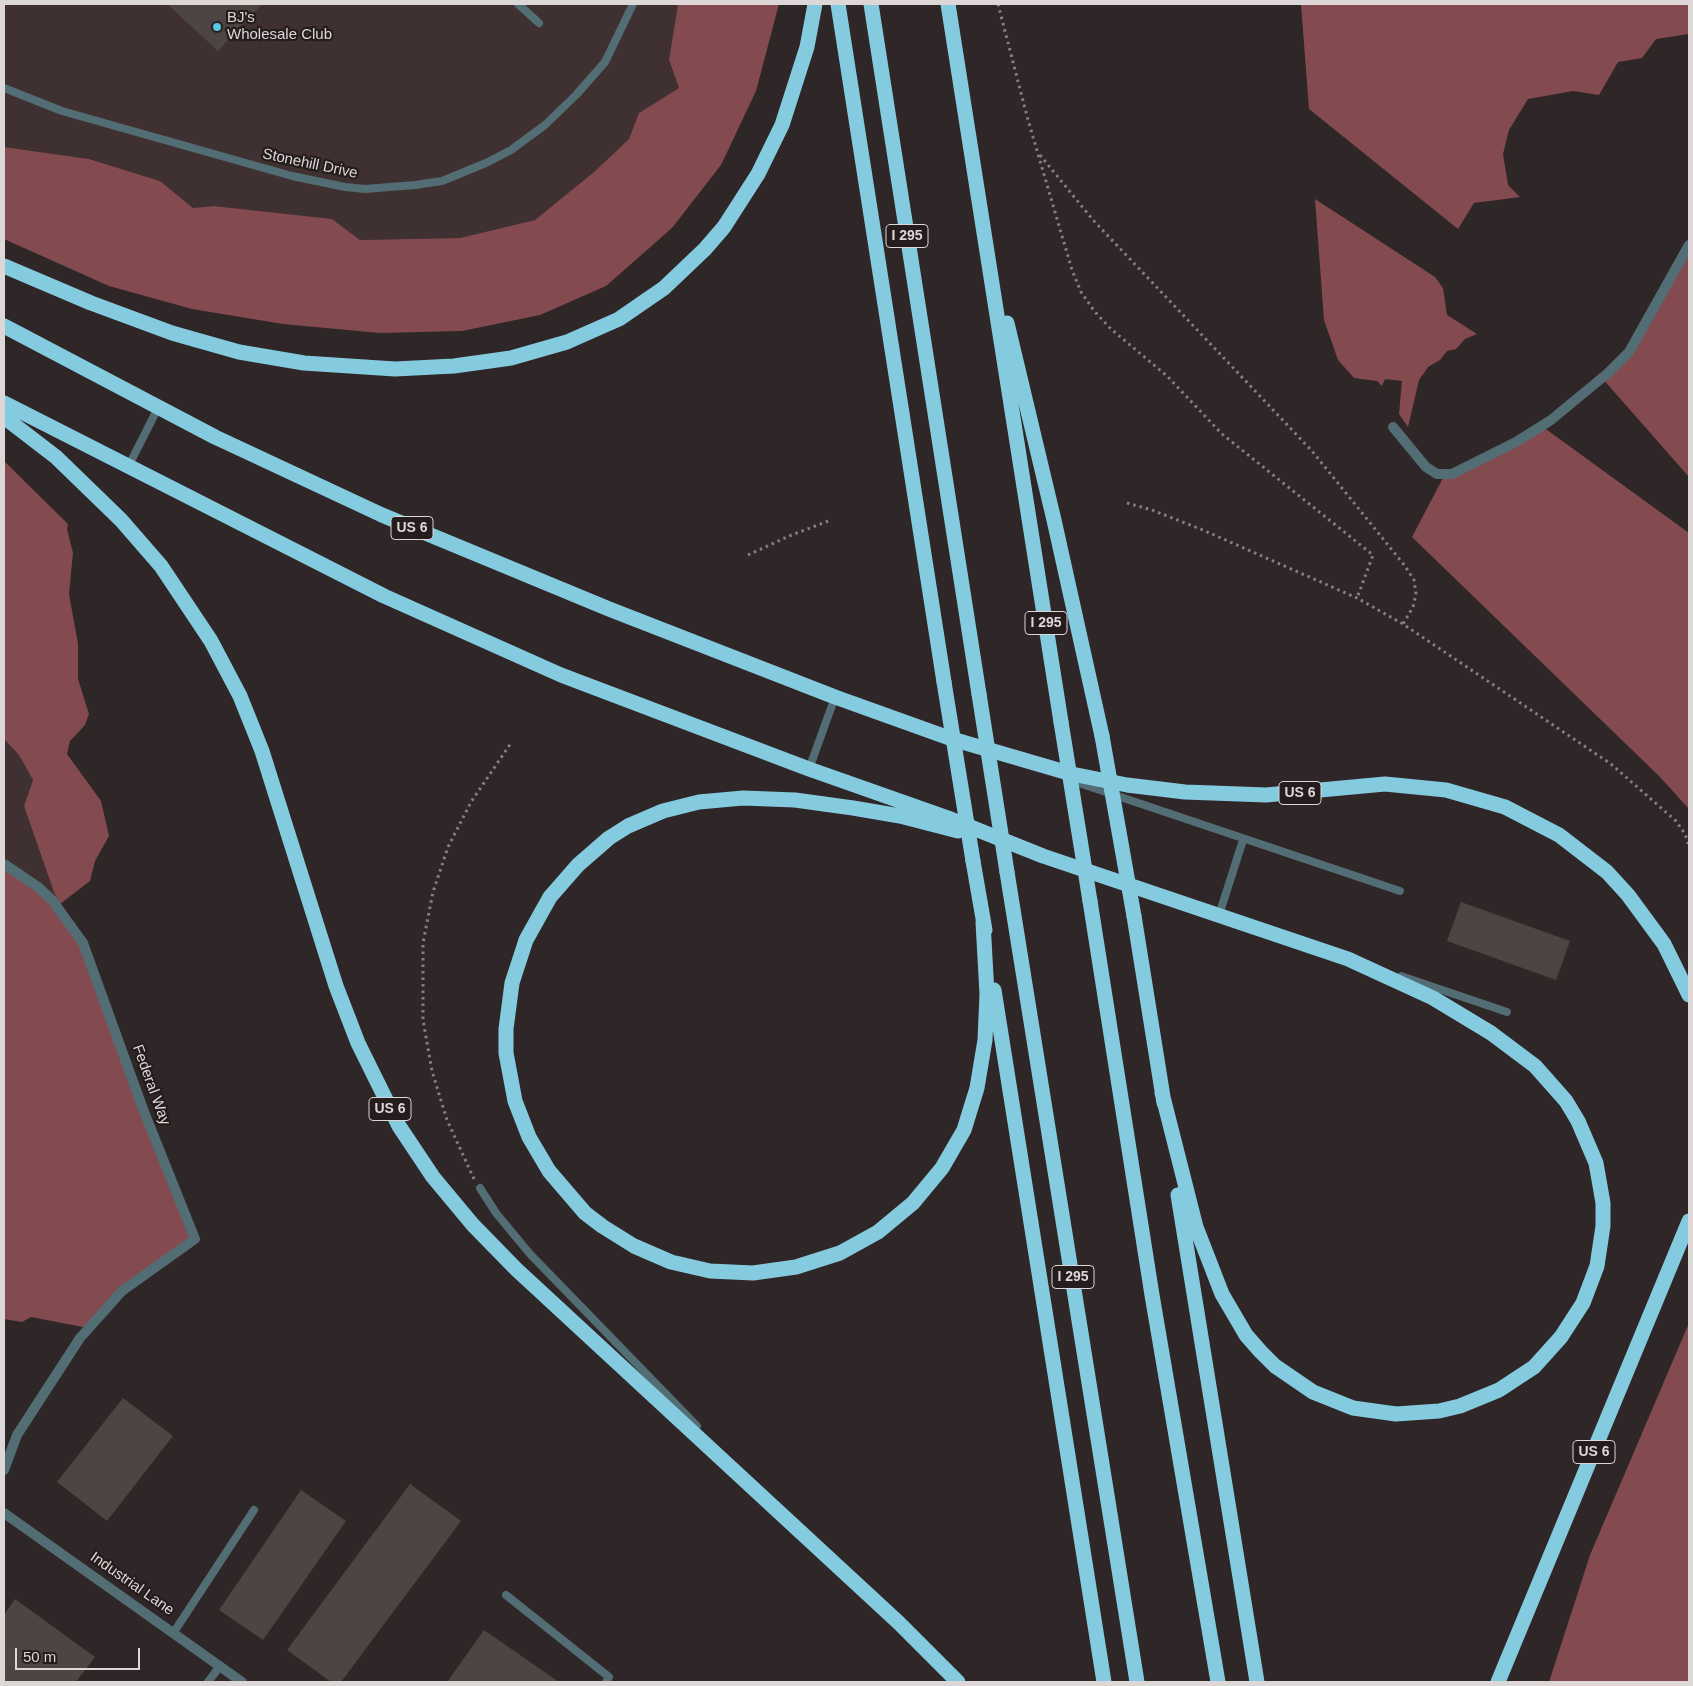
<!DOCTYPE html>
<html>
<head>
<meta charset="utf-8">
<style>
	body { margin:0 }
	#map { position:relative; width:1693px; height:1686px; overflow:hidden; background:#2f2627; font-family:Helvetica,sans-serif }
	canvas { display:block }
	.frame { position:absolute; inset:0; border:5px solid #ddd7d7; pointer-events:none }
	.scale { position:absolute; left:15px; top:1648px; width:125px; height:22px; box-sizing:border-box; border:2px solid #ddd7d7; border-top:0; padding-left:6px; font-size:15px; line-height:18px; white-space:nowrap; color:#ddd7d7; -webkit-text-stroke:4px #251d1d; paint-order:stroke }
</style>
</head>
<body>
<div id="map">
<canvas width="1693" height="1686"></canvas>
<div class="frame"></div>
<div class="scale">50 m</div>
</div>
<script>
const ctx = document.querySelector('canvas').getContext('2d');
ctx.lineJoin = 'round';
function paint(path, color) {
  ctx.fillStyle = color;
  ctx.fill(path, 'evenodd');
}
function poly(rows) {
  const path = new Path2D();
  for (const r of rows) {
    path.moveTo(r[0], r[1]);
    for (let i = 2; i < r.length; i += 2) path.lineTo(r[i], r[i + 1]);
  }
  return path;
}
function stroke(path, color, width, dash) {
  ctx.strokeStyle = color;
  ctx.lineWidth = width;
  ctx.lineCap = dash ? 'butt' : 'round';
  ctx.setLineDash(dash || []);
  ctx.stroke(path);
}
function label(font, color, halo, rows, align = 'center') {
  ctx.font = font + ' Helvetica,sans-serif';
  ctx.lineWidth = 4.5;
  ctx.setLineDash([]);
  ctx.textBaseline = 'middle';
  ctx.strokeStyle = halo;
  ctx.fillStyle = color;
  for (const [text, x, y, turn = 0] of rows) {
    ctx.save();
    ctx.translate(x, y);
    ctx.rotate((+turn || 0) * Math.PI / 180);
    ctx.textAlign = isNaN(turn) ? turn : align;
    if (halo) ctx.strokeText(text, 0, 0);
    ctx.fillText(text, 0, 0);
    ctx.restore();
  }
}
const built = poly([
	[4,4,678,4,669,60,679,88,640,113,629,139,594,172,535,220,460,238,360,240,332,219,214,206,193,208,160,181,89,159,4,147],
	[4,739,19,755,33,780,24,806,60,904,4,867]
]);
const forest = poly([
	[678,4,779,4,756,91,721,165,672,228,606,286,540,315,462,331,380,333,283,324,192,309,109,286,4,239,4,147,89,159,160,181,193,208,214,206,332,219,360,240,460,238,535,220,594,172,629,139,639,113,679,88,669,60],
	[1301,4,1689,4,1689,34,1656,39,1642,58,1618,62,1599,95,1573,91,1528,99,1509,130,1503,154,1508,185,1520,197,1474,203,1458,229,1309,109],
	[1315,199,1435,277,1443,288,1447,315,1477,334,1465,339,1456,349,1447,351,1440,360,1428,367,1419,380,1408,427,1399,414,1402,381,1385,379,1382,386,1377,381,1354,378,1338,360,1324,320],
	[1689,243,1689,477,1602,378,1628,354],
	[1543,427,1689,533,1689,809,1660,777,1412,537,1444,476],
	[4,461,68,524,67,529,73,553,69,594,78,644,78,679,89,714,85,725,70,741,67,754,101,801,109,836,95,861,90,881,60,904,54,892,24,806,33,780,19,755,4,739],
	[4,867,54,904,88,959,192,1236,123,1292,88,1328,31,1317,22,1322,4,1319],
	[1689,1323,1689,1682,1549,1682,1590,1555]
]);
const building = poly([
	[167,4,262,4,218,51],
	[1461,902,1570,941,1556,980,1447,941],
	[123,1398,173,1436,107,1521,57,1482],
	[410,1484,461,1521,341,1682,331,1682,287,1650],
	[301,1490,346,1521,263,1640,219,1610],
	[15,1599,95,1657,76,1682,4,1682,4,1615],
	[484,1630,559,1682,447,1682]
]);
const path = poly([
	[998,4,1028,120,1072,270,1081,292,1095,312,1111,329,1167,376,1222,434,1373,555,1357,598],
	[1040,155,1093,220,1312,451,1405,566,1414,580,1416,594,1413,607,1403,624],
	[1127,503,1152,510,1203,530,1357,598,1403,624,1611,764,1676,821,1685,834,1689,846],
	[748,555,789,536,831,520],
	[474,1179,447,1120,432,1071,423,1020,423,943,433,892,448,847,471,802,511,743]
]);
const lane = poly([
	[518,4,539,23],
	[4,88,62,111,292,176,345,187,365,189,415,185,442,181,486,163,511,150,545,125,577,94,605,62,633,4],
	[128,467,158,408],
	[809,769,835,697],
	[1070,780,1400,891],
	[1219,915,1243,840],
	[1401,976,1507,1012],
	[480,1188,496,1213,530,1254,697,1426],
	[506,1595,609,1677,606,1682],
	[174,1632,254,1510],
	[208,1682,220,1666]
]);
const street = poly([
	[1393,427,1426,467,1437,474,1452,474,1516,442,1551,420,1608,373,1629,352,1689,245],
	[4,864,38,887,52,900,83,943,143,1109,195,1239,122,1291,80,1338,17,1435,4,1470],
	[4,1513,242,1682]
]);
const highway = poly([
	[838,4,944,682],
	[871,4,979,694],
	[948,4,1061,722],
	[4,266,91,303,172,333,239,352,304,363,395,369,454,366,511,358,567,342,619,319,664,288,705,249,724,227,758,174,782,125,807,47,815,4],
	[1007,323,1054,520,1102,736],
	[4,326,215,437,382,515,609,609,835,697,952,739,1072,774,1127,785,1185,792,1266,795,1385,784,1446,790,1505,807,1559,835,1607,872,1628,895,1664,944,1689,995],
	[4,403,384,596,561,675,809,769,948,818,1043,856,1348,959,1433,998,1491,1033,1535,1066,1566,1101,1578,1121,1596,1163,1603,1203,1603,1226,1597,1266,1583,1303,1561,1337,1534,1367,1499,1390,1460,1406,1439,1411,1396,1414,1353,1408,1313,1392,1275,1366,1260,1351,1246,1335,1222,1294,1196,1227,1162,1093],
	[4,417,56,457,121,520,161,566,211,641,240,696,262,751,336,986,358,1043,399,1126,433,1177,473,1225,516,1269,899,1623,958,1682],
	[958,831,900,816,853,808,795,800,743,798,699,802,663,811,628,826,609,838,578,865,550,897,526,940,512,983,506,1029,506,1053,515,1101,529,1137,549,1171,585,1213,602,1226,634,1246,671,1262,710,1271,753,1273,796,1267,840,1253,878,1232,913,1203,942,1168,964,1130,977,1088,985,1040,987,994,983,922],
	[973,861,985,930],
	[1007,872,1137,1682],
	[1090,901,1152,1295,1218,1682],
	[1134,916,1164,1103],
	[994,990,1104,1682],
	[1178,1195,1257,1682],
	[1498,1682,1689,1221]
]);
const highwayBridge = poly([
	[944,682,973,861],
	[979,694,1007,872],
	[1061,722,1090,901],
	[1102,736,1134,916]
]);
const markers = [
	[217,27,5,"#59c8e4"]
];
const shields = [
	[907,236,42],
	[412,528,42],
	[1046,623,42],
	[1300,793,42],
	[390,1109,42],
	[1073,1277,42],
	[1594,1452,42]
];
const shieldNames = [
	["I 295",907,236],
	["US 6",412,528],
	["I 295",1046,623],
	["US 6",1300,793],
	["US 6",390,1109],
	["I 295",1073,1277],
	["US 6",1594,1452]
];
const poiNames = [
	["BJ's",227,18],
	["Wholesale Club",227,35]
];
const streetNames = [
	["Stonehill Drive",310,164,12],
	["Federal Way",151,1085,70],
	["Industrial Lane",132,1584,35]
];
paint(built, '#3f3031');
paint(forest, '#834b4f');
paint(building, '#4d4444');
stroke(path, '#877f80', 3, [2.5, 4]);
stroke(lane, '#526d74', 8);
stroke(street, '#526d74', 10);
stroke(highway, '#85cbdf', 15);
stroke(highwayBridge, '#85cbdf', 15);
for (const [x, y, r, color] of markers) {
  const dot = new Path2D();
  dot.arc(x, y, r, 0, 2 * Math.PI);
  ctx.fillStyle = color;
  ctx.fill(dot);
  stroke(dot, '#251d1d', 2);
}
for (const [x, y, w] of shields) {
  const box = new Path2D();
  box.roundRect(x - w / 2, y - 11.5, w, 23, 4);
  ctx.fillStyle = '#251d1d';
  ctx.fill(box);
  stroke(box, '#ddd7d7', 1);
}
label('bold 14px', '#ddd7d7', null, shieldNames);
label('15px', '#ddd7d7', '#251d1d', poiNames, 'left');
label('15px', '#ddd7d7', '#251d1d', streetNames);
</script>
</body>
</html>
